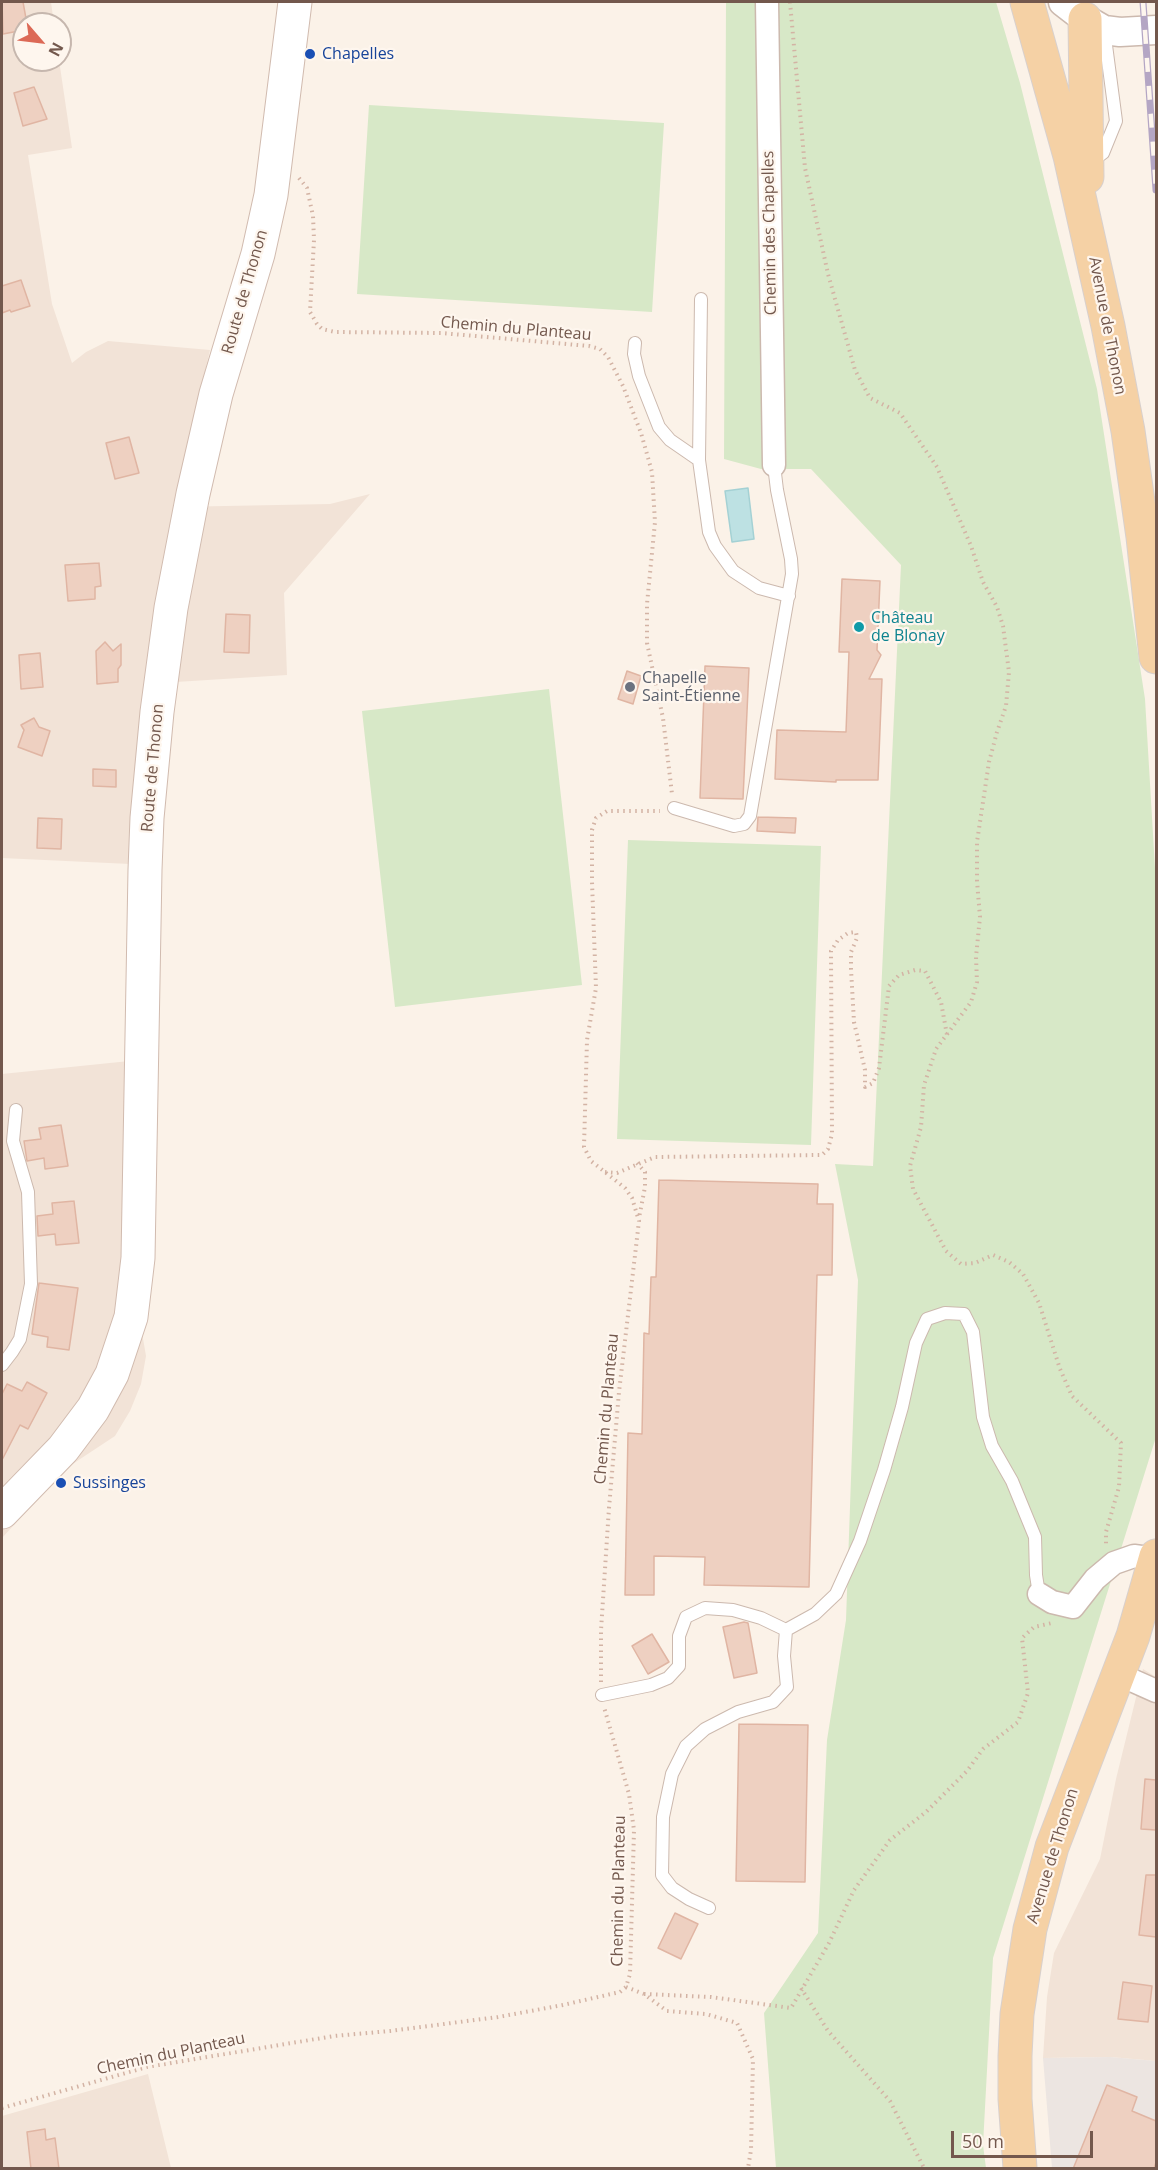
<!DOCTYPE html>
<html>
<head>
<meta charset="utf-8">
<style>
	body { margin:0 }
	#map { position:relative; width:1158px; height:2170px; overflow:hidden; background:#fbf2e8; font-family:"Open Sans",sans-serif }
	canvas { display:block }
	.frame { position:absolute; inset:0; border:3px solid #73584d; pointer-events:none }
	.north { position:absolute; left:12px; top:12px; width:60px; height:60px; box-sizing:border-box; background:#fef6ee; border:2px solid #c6b7ae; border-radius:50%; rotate:118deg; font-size:16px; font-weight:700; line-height:24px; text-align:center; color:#73584d }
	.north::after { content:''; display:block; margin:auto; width:21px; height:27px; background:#dc6956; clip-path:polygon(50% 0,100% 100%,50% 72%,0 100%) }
	.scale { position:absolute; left:951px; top:2131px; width:142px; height:27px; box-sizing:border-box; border:3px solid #73584d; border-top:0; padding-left:8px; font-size:18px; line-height:21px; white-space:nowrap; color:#73584d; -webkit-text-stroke:4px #fef6ee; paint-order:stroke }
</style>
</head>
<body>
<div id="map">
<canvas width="1158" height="2170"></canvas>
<div class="frame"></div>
<div class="north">N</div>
<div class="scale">50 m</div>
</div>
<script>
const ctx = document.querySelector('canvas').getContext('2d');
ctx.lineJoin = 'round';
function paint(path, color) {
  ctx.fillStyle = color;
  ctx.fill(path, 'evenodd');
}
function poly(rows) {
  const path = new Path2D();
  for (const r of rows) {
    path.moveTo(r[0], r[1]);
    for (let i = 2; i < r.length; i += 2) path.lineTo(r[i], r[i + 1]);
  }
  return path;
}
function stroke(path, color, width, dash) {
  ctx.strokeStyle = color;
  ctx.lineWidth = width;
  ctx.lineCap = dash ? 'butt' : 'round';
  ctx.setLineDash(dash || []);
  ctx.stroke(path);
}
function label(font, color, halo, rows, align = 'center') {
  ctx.font = font + ' "Open Sans",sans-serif';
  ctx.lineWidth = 4.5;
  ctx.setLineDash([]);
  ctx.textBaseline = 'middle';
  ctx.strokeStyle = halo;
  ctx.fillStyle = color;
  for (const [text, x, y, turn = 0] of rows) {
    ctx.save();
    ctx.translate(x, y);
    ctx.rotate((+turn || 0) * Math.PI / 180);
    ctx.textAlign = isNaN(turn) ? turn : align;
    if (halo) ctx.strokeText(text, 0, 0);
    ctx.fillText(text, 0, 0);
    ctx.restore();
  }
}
const residential = poly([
	[2,2,51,2,54,24,24,24,24,60,59,60,72,148,28,155,52,304,72,363,86,352,108,341,210,350,173,507,330,504,370,494,284,593,287,675,144,684,135,779,130,864,2,858],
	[149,1059,140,1321,146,1356,141,1384,130,1411,115,1436,65,1469,2,1538,2,1074],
	[1143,1669,1156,1677,1156,2061,1110,2057,1043,2058,1047,1997,1054,1953,1100,1859,1116,1779],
	[148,2074,171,2168,2,2168,2,2116]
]);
const industrial = poly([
	[1110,2057,1156,2061,1156,2168,1052,2168,1043,2058]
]);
const green = poly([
	[726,2,996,2,1020,83,1097,389,1145,699,1156,885,1156,1437,993,1958,983,2145,986,2168,776,2168,764,2013,818,1933,827,1740,846,1620,858,1280,835,1164,873,1166,901,565,811,469,761,469,724,459],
	[369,105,664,123,652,312,357,294],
	[549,689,582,985,395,1007,362,711],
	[628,840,821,846,811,1145,617,1139]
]);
const water = poly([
	[748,488,754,539,732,542,725,491,748,488]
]);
const building = poly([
	[2,2,23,2,27,24,24,24,24,30,3,34,2,2],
	[34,87,47,119,23,126,14,93,34,87],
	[21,280,30,306,11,312,10,310,2,313,2,286,21,280],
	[129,437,139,473,115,479,106,443,129,437],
	[99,563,101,586,95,587,95,599,68,601,65,565,99,563],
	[842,579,880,581,877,650,881,655,869,679,882,679,878,780,836,780,836,782,775,779,777,730,846,732,849,652,839,652,842,579],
	[226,614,250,615,249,653,224,652,226,614],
	[105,642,113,651,121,644,121,665,118,669,118,682,97,684,96,651,105,642],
	[40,653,43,687,21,689,19,655,40,653],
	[705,666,749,668,743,799,700,798,705,666],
	[627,671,641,676,633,704,618,699,627,671],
	[34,718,39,727,50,731,42,756,18,747,24,730,21,725,34,718],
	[93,769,116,770,116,787,93,786,93,769],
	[758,817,796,818,795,833,757,831,758,817],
	[38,818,62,819,61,849,37,848,38,818],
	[61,1125,68,1166,45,1169,44,1158,27,1161,24,1141,41,1139,39,1128,61,1125],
	[659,1180,818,1184,817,1204,833,1204,832,1275,817,1275,809,1587,704,1585,705,1557,654,1556,654,1595,625,1595,628,1433,642,1434,644,1333,649,1334,651,1277,656,1277,659,1180],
	[74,1201,79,1243,56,1245,55,1234,38,1236,37,1216,53,1214,52,1203,74,1201],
	[39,1283,78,1288,69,1350,47,1347,48,1337,32,1334,39,1283],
	[27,1382,47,1393,28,1429,20,1425,2,1460,2,1394,7,1384,22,1391,27,1382],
	[744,1622,748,1623,757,1673,734,1678,723,1627,744,1622],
	[652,1634,669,1662,648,1674,632,1646,652,1634],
	[739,1724,808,1725,805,1882,736,1881,739,1724],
	[1145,1779,1156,1780,1156,1830,1141,1829,1145,1779],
	[1146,1875,1156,1875,1156,1937,1139,1935,1146,1875],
	[675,1913,698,1924,681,1959,658,1948,675,1913],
	[1123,1982,1152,1986,1148,2022,1118,2019,1123,1982],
	[1107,2085,1137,2097,1132,2111,1156,2121,1156,2162,1154,2169,1073,2169,1107,2085],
	[45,2129,46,2140,55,2138,59,2169,31,2169,27,2132,45,2129]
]);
const path = poly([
	[790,2,805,168,828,274,855,370,870,398,900,413,937,467,971,546,983,582,997,607,1003,626,1009,672,1006,706,997,732,989,762,977,842,977,881,980,917,976,957,977,982,971,1002,936,1049,924,1085,921,1127,910,1166,913,1189,946,1251,961,1264,975,1263,993,1255,1009,1262,1023,1274,1039,1303,1060,1369,1072,1396,1121,1443,1119,1487,1106,1532,1106,1544],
	[299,178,307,188,313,216,314,240,310,312,317,324,322,329,335,332,441,333,589,346,600,349,608,357,623,386,641,433,652,472,655,522,647,604,647,643,663,718,672,794],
	[637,1163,645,1172,645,1187,639,1218],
	[605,1172,617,1173,655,1157,822,1155,828,1149,832,1134,831,951,838,940,848,933,856,932,857,938,851,952,851,969,854,1022,865,1070,865,1087,873,1083,879,1068,889,986,899,975,915,970,925,971,941,1002,947,1035],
	[601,1682,601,1630,609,1508,619,1392,639,1221,632,1198,625,1188,591,1161,584,1147,587,1040,596,988,592,882,592,830,596,818,607,811,660,811],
	[626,1987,644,1994,667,2011,706,2014,737,2023,753,2059,751,2150,748,2168],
	[801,1988,828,2031,890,2101,924,2168],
	[644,1994,711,1997,791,2008,829,1943,854,1890,890,1840,926,1812,967,1771,983,1749,1018,1722,1028,1693,1022,1638,1034,1627,1052,1623],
	[2,2108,147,2067,334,2036,390,2031,498,2017,563,2005,620,1992,626,1987,630,1974,634,1830,629,1794,604,1707]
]);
const service = poly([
	[1091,162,1103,153,1116,121,1104,30],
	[701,299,699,460,709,532,715,546,733,571,759,588,789,596],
	[635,343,634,354,639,376,659,427,670,440,699,460],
	[674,808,734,826,744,824,750,816,792,574,791,559,777,490,774,465],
	[2,1365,12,1352,20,1339,31,1284,28,1192,13,1141,16,1110],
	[602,1695,651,1685,668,1678,679,1666,679,1636,686,1617,705,1608,733,1610,761,1618,786,1630,815,1614,836,1594,860,1541,884,1470,902,1407,916,1343,927,1319,945,1313,964,1314,973,1332,983,1417,992,1446,1012,1481,1035,1537,1036,1575,1039,1594],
	[709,1908,689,1899,672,1888,662,1875,663,1817,672,1774,686,1746,705,1729,738,1712,773,1702,787,1687,784,1656,786,1630]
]);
const minor = poly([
	[767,2,774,465],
	[1039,1594,1052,1602,1073,1607,1095,1579,1114,1563,1134,1556,1156,1559],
	[1118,1674,1156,1691]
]);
const tertiary = poly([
	[1063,2,1085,19,1104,30,1120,32,1156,30]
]);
const secondary = poly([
	[2,1512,63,1449,93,1409,112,1374,131,1317,138,1258,145,870,147,818,157,712,171,608,193,494,216,394,258,254,271,195,295,2]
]);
const primary = poly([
	[1027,2,1070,156,1108,326,1128,431,1143,537,1156,657],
	[1085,19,1087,177],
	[1020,2168,1015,2099,1015,2056,1017,2014,1030,1929,1052,1847,1133,1636,1156,1556]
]);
const rail = poly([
	[1143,2,1156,190]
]);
const markers = [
	[310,54,6,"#1a4fb4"],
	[859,627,6,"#0f9aa8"],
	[630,687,6,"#6b7280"],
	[61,1483,6,"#1a4fb4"]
];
const transitNames = [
	["Chapelles",322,54],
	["Sussinges",73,1483]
];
const streetNames = [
	["Chemin des Chapelles",770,233,-91],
	["Route de Thonon",245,292,-74],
	["Avenue de Thonon",1107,326,79],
	["Chemin du Planteau",516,329,5],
	["Route de Thonon",153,768,-85],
	["Chemin du Planteau",607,1409,-85],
	["Avenue de Thonon",1053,1856,-73],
	["Chemin du Planteau",619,1891,-89],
	["Chemin du Planteau",171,2054,-12]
];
const cultureNames = [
	["Château",871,618],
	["de Blonay",871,636]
];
const worshipNames = [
	["Chapelle",642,678],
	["Saint-Étienne",642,696]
];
paint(residential, '#f2e3d7');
paint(industrial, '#ece5e1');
paint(green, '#d7e8c7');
paint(water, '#bde1e3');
stroke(water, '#a4d1d4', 1.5);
paint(building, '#eed0c1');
stroke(building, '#e0b5a3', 1.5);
stroke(service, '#ccb9ae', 14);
stroke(minor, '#ccb9ae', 25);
stroke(tertiary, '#ccb9ae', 31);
stroke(secondary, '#d1bbaf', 35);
stroke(primary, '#d8d0cd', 35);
stroke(path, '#d3b3a4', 4, [1.5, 4.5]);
stroke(service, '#fff', 12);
stroke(minor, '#fff', 22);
stroke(tertiary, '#fff', 28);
stroke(secondary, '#fff', 33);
stroke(primary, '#f5d1a5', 33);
stroke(rail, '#b4a6c4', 7);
stroke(rail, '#fef6ee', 4.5, [14]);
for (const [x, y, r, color] of markers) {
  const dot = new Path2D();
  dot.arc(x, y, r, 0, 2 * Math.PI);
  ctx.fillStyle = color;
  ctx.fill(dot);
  stroke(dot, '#fef6ee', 2);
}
label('16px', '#164399', '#fef6ee', transitNames, 'left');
label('16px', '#73584d', '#fef6ee', streetNames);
label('16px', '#0d838f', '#fef6ee', cultureNames, 'left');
label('16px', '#5b616d', '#fef6ee', worshipNames, 'left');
</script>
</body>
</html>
